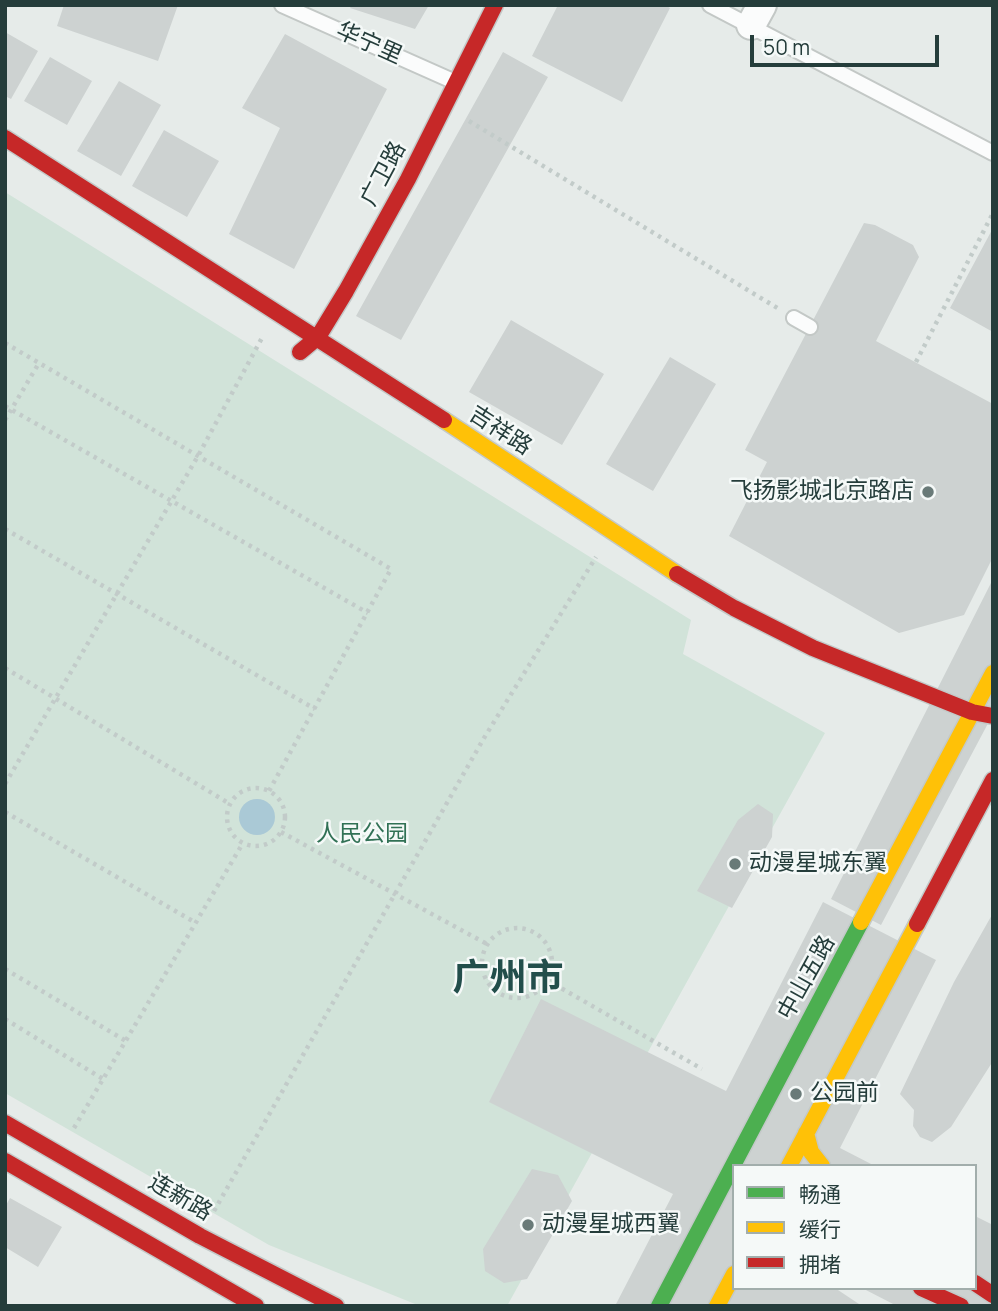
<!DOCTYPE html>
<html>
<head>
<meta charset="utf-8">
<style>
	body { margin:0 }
	#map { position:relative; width:998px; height:1311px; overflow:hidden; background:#e6ebe9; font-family:Manrope,"Noto Sans SC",sans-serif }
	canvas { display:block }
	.frame { position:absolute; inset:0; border:7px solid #253d3b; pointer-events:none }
	.legend { position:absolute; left:732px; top:1164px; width:245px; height:126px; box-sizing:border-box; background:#f5f9f8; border:2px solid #a2aeac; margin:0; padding:9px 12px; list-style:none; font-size:21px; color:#253d3b }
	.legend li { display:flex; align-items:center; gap:14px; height:35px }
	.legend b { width:35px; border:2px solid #a2aeac }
	.scale { position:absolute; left:750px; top:35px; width:189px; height:32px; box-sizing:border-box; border:4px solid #253d3b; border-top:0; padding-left:9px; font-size:21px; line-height:24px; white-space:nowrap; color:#253d3b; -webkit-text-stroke:5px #f5f9f8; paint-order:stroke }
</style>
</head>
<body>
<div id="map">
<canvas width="998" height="1311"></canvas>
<div class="frame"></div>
<ul class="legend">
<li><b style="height:9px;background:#4caf50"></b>畅通</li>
<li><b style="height:9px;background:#ffc107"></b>缓行</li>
<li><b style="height:9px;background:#c62828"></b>拥堵</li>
</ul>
<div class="scale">50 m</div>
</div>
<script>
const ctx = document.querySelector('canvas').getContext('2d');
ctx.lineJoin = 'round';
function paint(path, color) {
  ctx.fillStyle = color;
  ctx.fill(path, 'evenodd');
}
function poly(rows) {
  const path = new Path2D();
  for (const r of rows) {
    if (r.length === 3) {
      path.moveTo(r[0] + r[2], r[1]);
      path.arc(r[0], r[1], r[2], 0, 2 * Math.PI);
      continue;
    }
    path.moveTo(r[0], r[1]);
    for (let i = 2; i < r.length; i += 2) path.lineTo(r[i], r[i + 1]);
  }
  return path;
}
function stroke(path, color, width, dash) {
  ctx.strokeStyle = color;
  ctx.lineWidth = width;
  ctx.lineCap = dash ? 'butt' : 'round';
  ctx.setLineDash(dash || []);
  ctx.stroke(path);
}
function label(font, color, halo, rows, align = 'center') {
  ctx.font = font + ' Manrope,"Noto Sans SC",sans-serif';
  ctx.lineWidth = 5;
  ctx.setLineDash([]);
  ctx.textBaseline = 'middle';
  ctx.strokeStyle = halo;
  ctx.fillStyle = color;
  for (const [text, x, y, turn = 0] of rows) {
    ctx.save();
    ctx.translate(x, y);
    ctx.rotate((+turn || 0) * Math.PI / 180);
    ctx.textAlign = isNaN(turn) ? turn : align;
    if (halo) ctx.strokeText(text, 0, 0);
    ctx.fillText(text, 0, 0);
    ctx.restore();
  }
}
const green = poly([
	[5,192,691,620,683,654,825,733,507,1306,420,1306,269,1245,5,1093]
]);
const water = poly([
	[257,817,18]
]);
const building = poly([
	[64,5,178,5,158,61,57,26],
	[352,5,429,5,415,29,350,8],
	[558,5,665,5,670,8,622,102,532,56],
	[5,32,38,51,11,99,5,96],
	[285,34,387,89,294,269,229,234,280,128,242,108],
	[503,52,548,77,401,340,356,316],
	[50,57,92,81,67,125,24,101],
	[119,81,161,105,121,176,77,151],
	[164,130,219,161,187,217,132,186],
	[864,223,875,225,913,245,919,257,876,341,993,404,993,557,964,615,899,633,729,536,767,462,745,450],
	[993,228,993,332,950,308],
	[511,320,604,374,562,445,469,392],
	[670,357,716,384,653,491,606,464],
	[993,579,993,714,881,925,831,899],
	[758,804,773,814,772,837,732,908,697,891,738,820],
	[823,902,936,960,840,1148,875,1166,734,1166,734,1288,835,1288,862,1306,615,1306,673,1194,489,1102,541,999,726,1091],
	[993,913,993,1061,951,1127,932,1142,920,1137,913,1126,914,1110,900,1094,954,982],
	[532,1169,558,1175,572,1201,527,1279,504,1283,485,1271,483,1249],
	[10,1198,62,1227,38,1267,5,1247,5,1207],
	[975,1216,993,1225,993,1299,989,1306,897,1306,862,1288,975,1288]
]);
const path = poly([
	[469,121,779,309],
	[5,343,391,569,269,791],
	[916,362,993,213],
	[5,406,368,613],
	[5,420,39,363],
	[5,529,315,709],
	[5,668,230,804],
	[5,784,198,456,263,336],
	[256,817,29],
	[5,812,196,923],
	[281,832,487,944],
	[517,963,35],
	[5,969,126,1041],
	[547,980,702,1069],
	[5,1019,103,1079],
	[74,1128,243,843],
	[214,1211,484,738,596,557]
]);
const lane = poly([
	[282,5,455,82],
	[710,5,993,153],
	[794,318,810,327]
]);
const street = poly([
	[751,25,762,5]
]);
const fast = poly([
	[659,1306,861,922]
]);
const slow = poly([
	[444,420,677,574],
	[861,922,993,673],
	[806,1133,811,1152,822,1166],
	[789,1166,917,924],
	[717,1306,734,1274]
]);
const jam = poly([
	[5,138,444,420],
	[300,352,318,337,346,291,408,179,495,5],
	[677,574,734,608,813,648,972,712,993,716],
	[917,924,993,780],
	[5,1123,200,1236,336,1306],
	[5,1161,256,1306],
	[975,1283,993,1295],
	[921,1288,961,1306]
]);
const markers = [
	[928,492,7,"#697a78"],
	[735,864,7,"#697a78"],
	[796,1094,7,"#697a78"],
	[528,1225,7,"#697a78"]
];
const streetNames = [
	["华宁里",369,44,24],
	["广卫路",384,174,-62],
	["吉祥路",500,431,33],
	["中山五路",807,978,-61],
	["连新路",180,1198,30]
];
const poiNames = [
	["飞扬影城北京路店",914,492,"right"],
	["动漫星城东翼",749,864],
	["公园前",810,1094],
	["动漫星城西翼",542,1225]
];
const parkNames = [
	["人民公园",362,835]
];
const townNames = [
	["广州市",508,980]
];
paint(green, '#d1e3d9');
paint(water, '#aac9d6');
paint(building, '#cdd2d1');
stroke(lane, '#c3c8c6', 18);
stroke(street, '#c3c8c6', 32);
stroke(fast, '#c3c9c8', 19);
stroke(slow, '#c3c9c8', 19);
stroke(jam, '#c3c9c8', 19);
stroke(path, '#c2cbc9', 4.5, [3.5, 5]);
stroke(lane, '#fbfcfc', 14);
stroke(street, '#fbfcfc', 28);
stroke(fast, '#4caf50', 16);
stroke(slow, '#ffc107', 16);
stroke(jam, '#c62828', 16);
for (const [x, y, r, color] of markers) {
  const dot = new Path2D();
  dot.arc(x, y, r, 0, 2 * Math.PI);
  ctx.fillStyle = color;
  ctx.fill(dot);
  stroke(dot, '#f5f9f8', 2.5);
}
label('23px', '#253d3b', '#f5f9f8', streetNames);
label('23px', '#253d3b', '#f5f9f8', poiNames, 'left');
label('23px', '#317155', '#f5f9f8', parkNames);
label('bold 37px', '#224e4b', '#f5f9f8', townNames);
</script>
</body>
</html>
